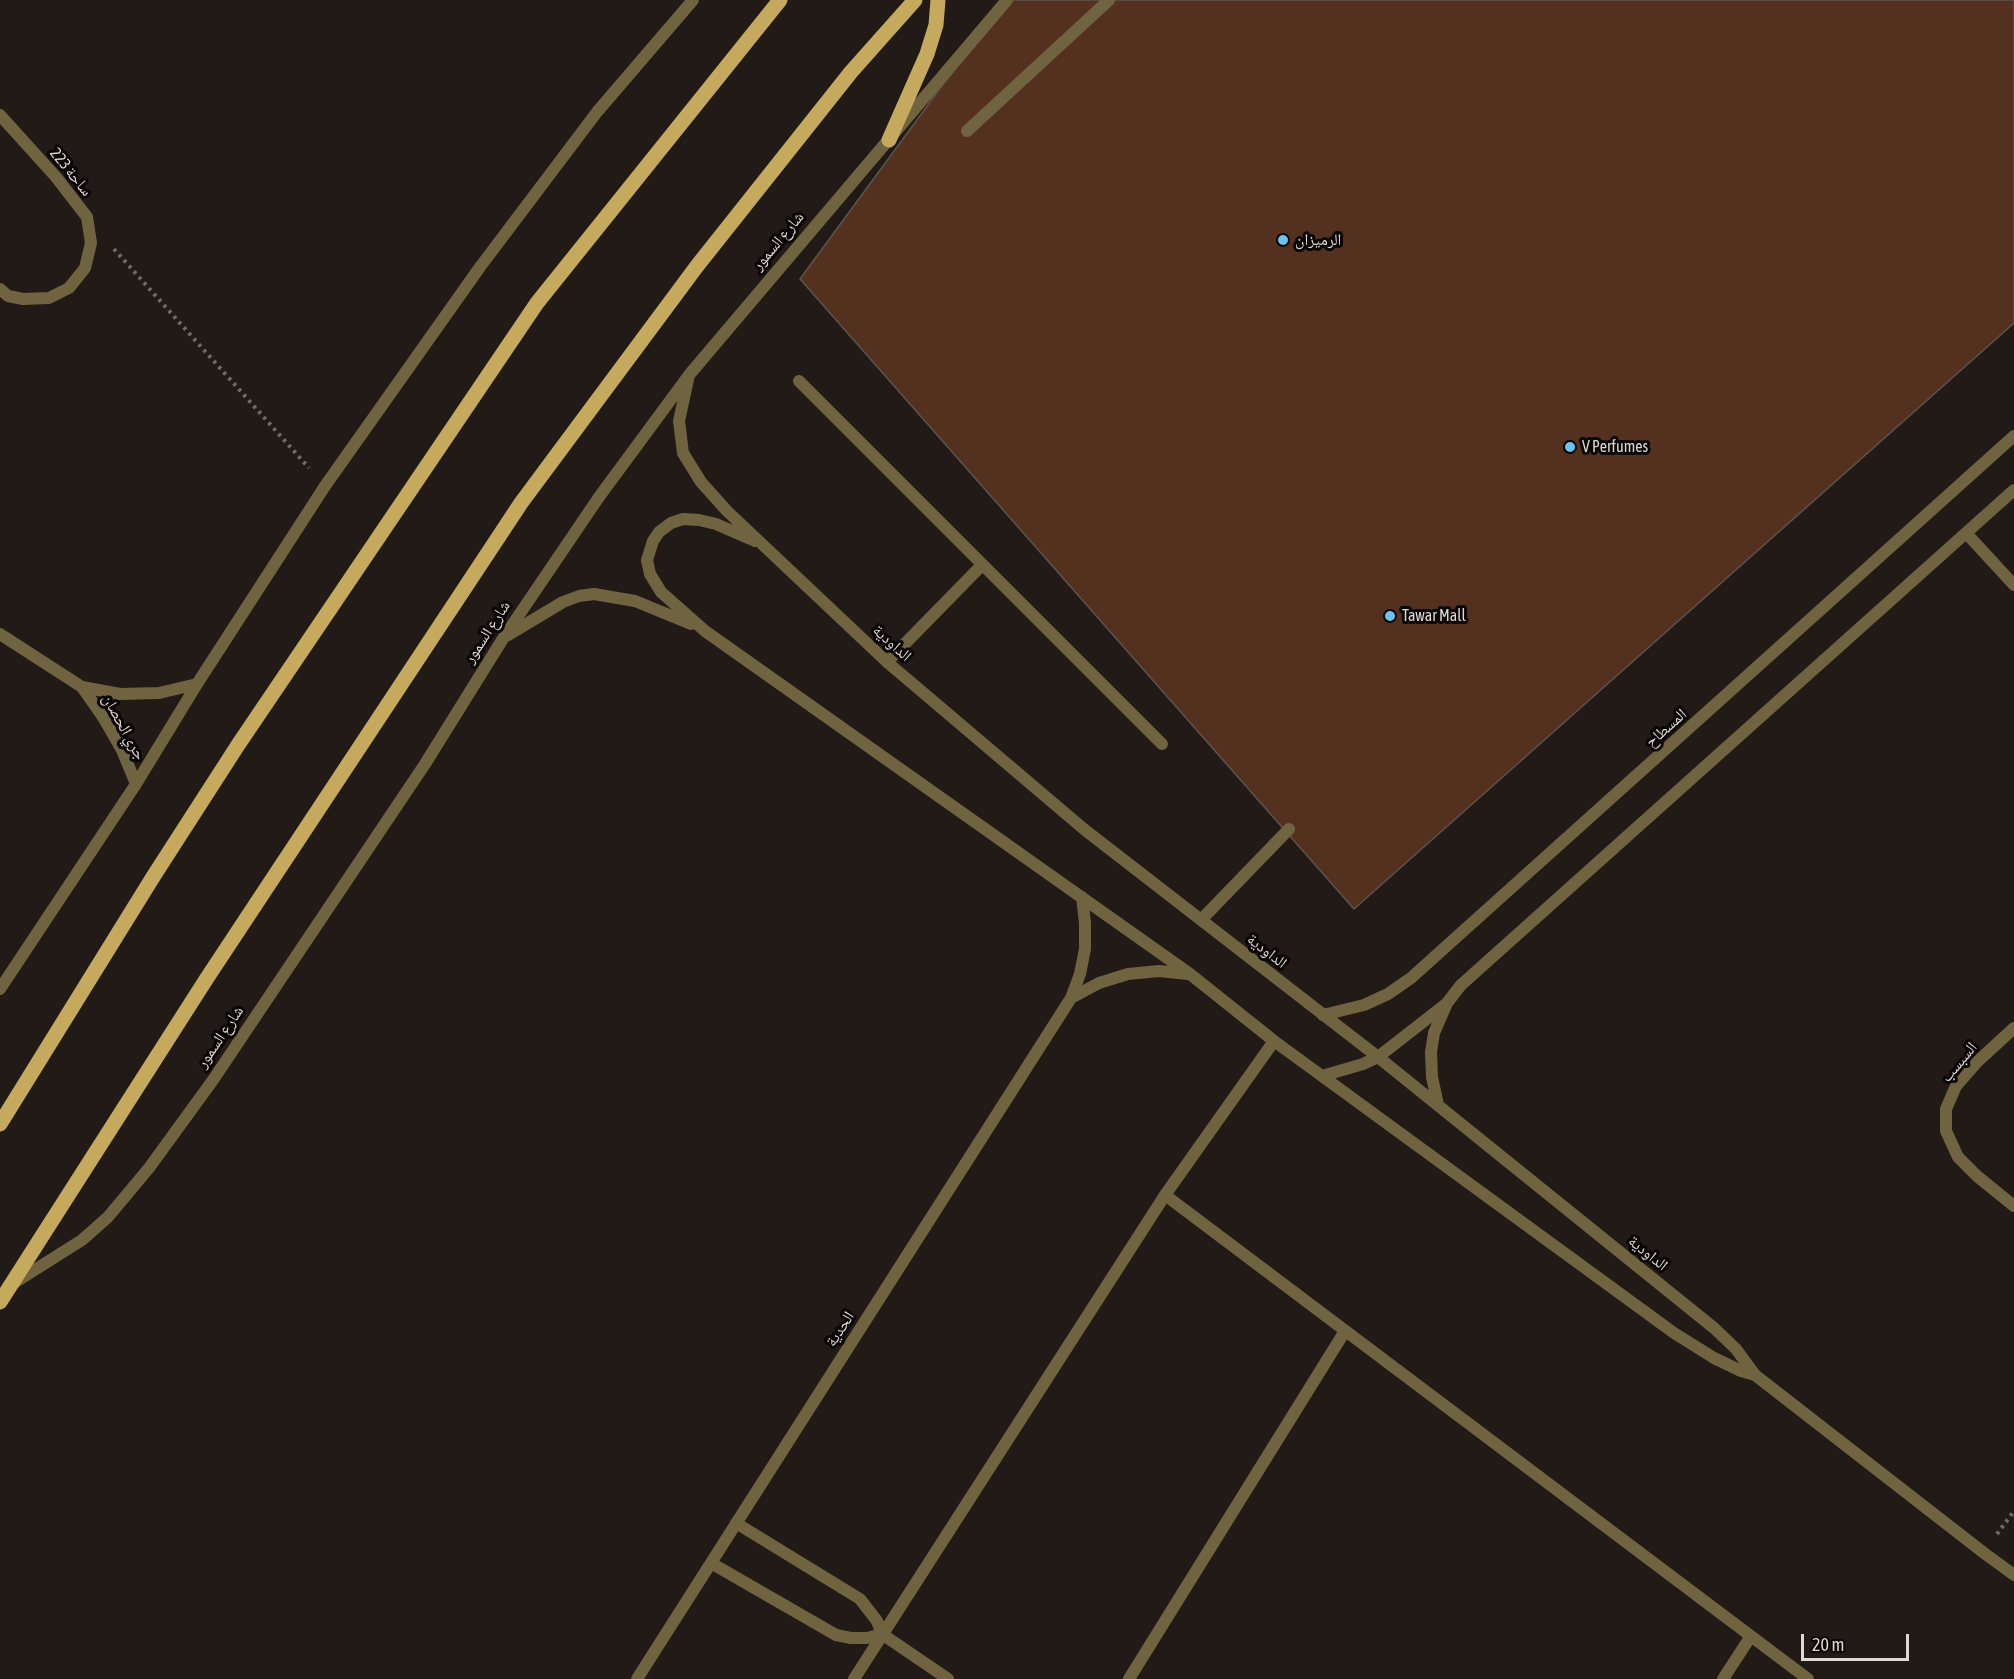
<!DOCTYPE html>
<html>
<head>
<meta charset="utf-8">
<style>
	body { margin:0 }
	#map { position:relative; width:2014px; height:1679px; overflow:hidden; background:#221a17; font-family:"Asap Condensed",sans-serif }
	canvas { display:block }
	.scale { position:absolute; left:1801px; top:1634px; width:108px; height:27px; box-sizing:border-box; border:3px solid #ded8d5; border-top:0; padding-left:8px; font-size:18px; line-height:21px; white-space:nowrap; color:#ded8d5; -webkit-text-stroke:4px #090605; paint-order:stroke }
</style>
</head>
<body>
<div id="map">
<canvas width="2014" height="1679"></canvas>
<div class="scale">20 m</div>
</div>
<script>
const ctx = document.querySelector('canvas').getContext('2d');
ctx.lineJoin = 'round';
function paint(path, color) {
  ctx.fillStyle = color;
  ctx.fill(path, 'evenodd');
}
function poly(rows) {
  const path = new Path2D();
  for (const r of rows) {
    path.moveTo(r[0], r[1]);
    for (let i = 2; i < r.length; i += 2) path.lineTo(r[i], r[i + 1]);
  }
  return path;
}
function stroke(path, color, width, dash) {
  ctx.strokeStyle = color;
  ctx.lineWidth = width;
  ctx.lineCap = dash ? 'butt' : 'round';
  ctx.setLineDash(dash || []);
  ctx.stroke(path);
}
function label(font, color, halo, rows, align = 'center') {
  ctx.font = font + ' "Asap Condensed","Noto Naskh Arabic",sans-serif';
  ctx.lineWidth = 6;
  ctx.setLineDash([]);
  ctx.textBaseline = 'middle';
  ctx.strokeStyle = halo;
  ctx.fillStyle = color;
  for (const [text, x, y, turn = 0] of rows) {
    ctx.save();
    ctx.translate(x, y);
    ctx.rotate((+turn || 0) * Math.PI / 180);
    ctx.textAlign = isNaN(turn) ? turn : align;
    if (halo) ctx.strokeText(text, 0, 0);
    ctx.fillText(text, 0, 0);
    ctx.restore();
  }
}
const building = poly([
	[1005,0,2014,0,2014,323,1354,909,800,279,1005,0]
]);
const path = poly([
	[114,249,309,468],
	[1997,1534,2014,1511]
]);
const lane = poly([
	[967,131,1109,0],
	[799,381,1162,744],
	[887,662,982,565],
	[1201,920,1289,829]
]);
const street = poly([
	[0,115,56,177,87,217,91,243,85,268,69,288,49,298,23,299,8,296,0,289],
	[689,375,679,421,683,453,701,482,727,511,887,662,1085,830,1378,1057,1714,1328,1736,1349,1755,1375,1984,1553,2014,1575],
	[1967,534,2014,585],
	[755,541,716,524,699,520,683,519,671,523,659,532,653,541,647,560,650,574,661,592,705,631,1190,974,1274,1041,1674,1333,1714,1358,1741,1371,1755,1375],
	[0,634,82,687,103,717,122,750,136,784],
	[508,635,563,602,579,596,594,594,635,601,691,624],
	[82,687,120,694,159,693,197,684],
	[0,989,136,784,197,684,325,486,480,267,597,112,693,0],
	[1071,998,1099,983,1128,974,1159,971,1188,974],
	[1323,1015,1364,1005,1388,994,1411,978,2014,436],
	[2014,1028,1977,1062,1956,1086,1946,1109,1946,1131,1958,1157,1977,1176,2014,1206],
	[1322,1076,1363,1064,1378,1057,1446,1004],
	[1438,1105,1432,1077,1431,1052,1434,1033,1447,1003,1461,985,2014,490],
	[1165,1195,1808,1679],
	[14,1283,82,1240,108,1217,149,1168,213,1080,425,764,504,637,599,497,689,375,1007,0],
	[736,1523,860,1599,877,1621,882,1634,948,1679],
	[711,1563,836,1635,851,1638,867,1638,882,1634],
	[637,1679,1071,998,1080,974,1085,949,1085,923,1082,897],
	[854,1679,1165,1195,1274,1041],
	[1129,1679,1345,1331],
	[1723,1679,1751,1636]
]);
const primary = poly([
	[889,140,927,54,936,25,938,0],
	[0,1124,153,877,238,745,537,303,780,0],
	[0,1302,207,978,521,503,697,266,851,72,915,0]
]);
const markers = [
	[1283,240,6,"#6cc3f2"],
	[1570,447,6,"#6cc3f2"],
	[1390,616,6,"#6cc3f2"]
];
const streetNames = [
	["ساحة 223",71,172,51],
	["شارع السمور",778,241,-50],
	["شارع السمور",487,632,-57],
	["الداودية",892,643,42],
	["جري الحصان",124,727,61],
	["المسطاح",1666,728,-42],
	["الداودية",1267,951,38],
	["شارع السمور",220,1037,-56],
	["السبسب",1959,1062,-50],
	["الداودية",1648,1253,39],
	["الحدية",840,1329,-57]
];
const poiNames = [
	["الرميزان",1295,240],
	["V Perfumes",1582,447],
	["Tawar Mall",1402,616]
];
paint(building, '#54311f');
stroke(building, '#5d534f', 1.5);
stroke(path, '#726b68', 4, [3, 4.5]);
stroke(lane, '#70633f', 12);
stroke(street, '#70633f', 12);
stroke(primary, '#c5aa5d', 15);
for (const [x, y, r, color] of markers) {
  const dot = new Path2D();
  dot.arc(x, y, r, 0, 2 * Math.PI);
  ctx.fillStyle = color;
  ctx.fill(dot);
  stroke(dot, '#090605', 2);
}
label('16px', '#ded8d5', '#090605', streetNames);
label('16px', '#ded8d5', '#090605', poiNames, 'left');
</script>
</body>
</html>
